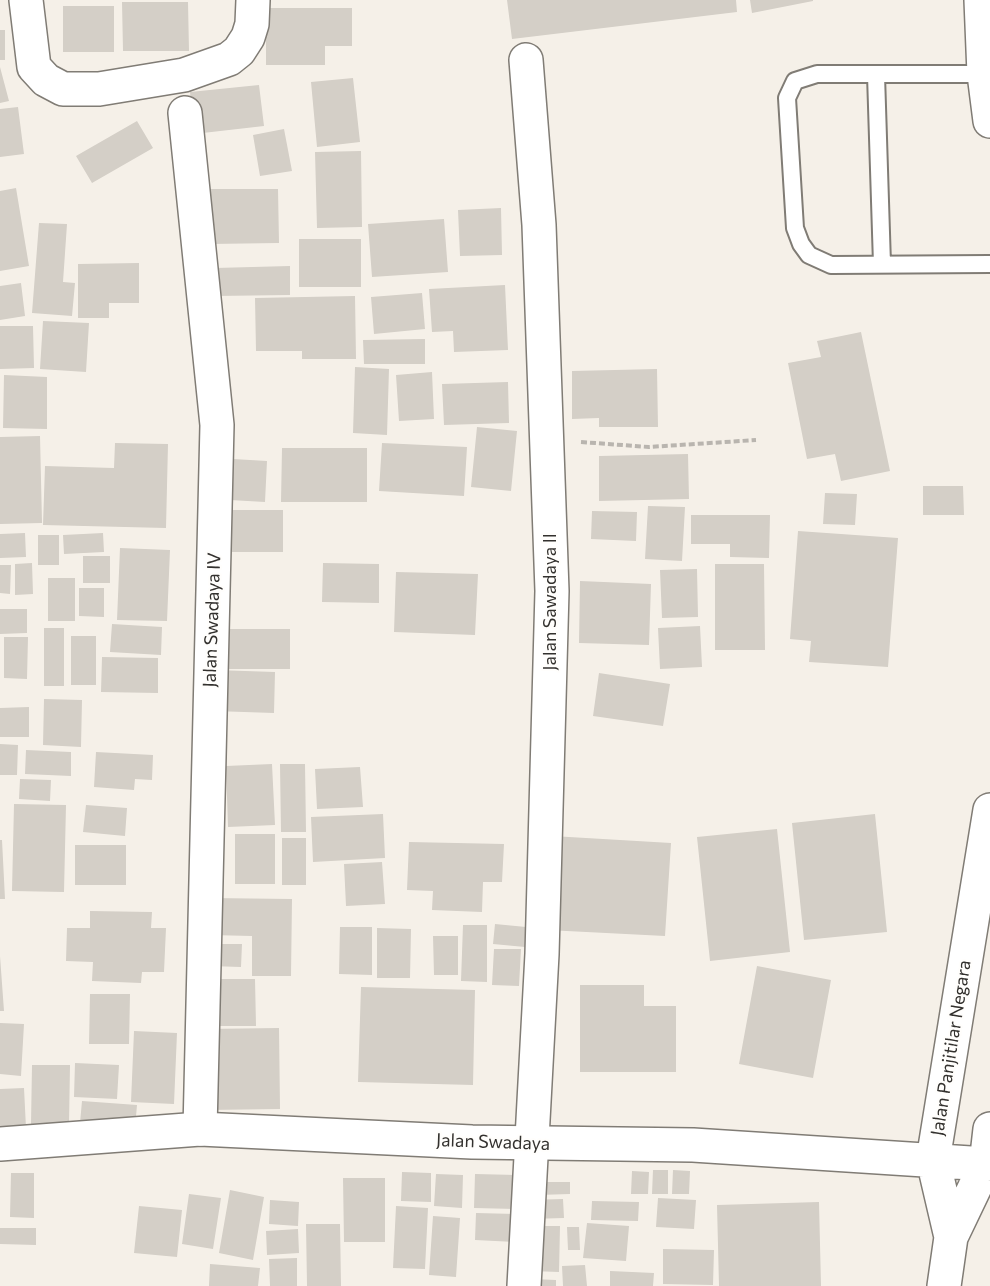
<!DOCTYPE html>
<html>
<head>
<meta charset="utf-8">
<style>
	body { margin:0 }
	canvas { display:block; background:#f5f0e8 }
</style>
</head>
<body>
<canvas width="990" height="1286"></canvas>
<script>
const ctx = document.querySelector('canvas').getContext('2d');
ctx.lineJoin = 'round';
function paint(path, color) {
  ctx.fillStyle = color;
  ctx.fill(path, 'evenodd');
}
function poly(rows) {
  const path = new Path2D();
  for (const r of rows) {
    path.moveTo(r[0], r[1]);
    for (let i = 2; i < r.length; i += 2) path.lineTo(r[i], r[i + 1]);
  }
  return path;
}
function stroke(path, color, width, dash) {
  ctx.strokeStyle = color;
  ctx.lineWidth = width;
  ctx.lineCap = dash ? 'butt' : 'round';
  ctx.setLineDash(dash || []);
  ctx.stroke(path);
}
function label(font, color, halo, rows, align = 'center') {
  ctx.font = font + ' Commissioner,sans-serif';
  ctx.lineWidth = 4.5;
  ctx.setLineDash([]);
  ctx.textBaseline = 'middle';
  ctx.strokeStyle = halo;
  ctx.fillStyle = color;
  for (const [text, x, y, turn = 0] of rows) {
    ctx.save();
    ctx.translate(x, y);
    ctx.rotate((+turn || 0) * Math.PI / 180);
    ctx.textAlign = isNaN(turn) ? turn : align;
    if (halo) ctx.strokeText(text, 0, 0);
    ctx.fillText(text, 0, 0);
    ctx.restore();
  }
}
const building = poly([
	[507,0,736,0,737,12,512,39],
	[750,0,813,0,813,1,752,13],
	[122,2,188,2,189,51,123,51],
	[63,6,114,6,114,52,63,52],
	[266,8,352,8,352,46,325,46,325,65,266,65],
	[0,30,5,30,5,60,0,60],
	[0,67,9,101,0,103],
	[353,78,360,142,317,147,311,82],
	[259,85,264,126,194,134,190,92],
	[18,107,24,154,0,157,0,109],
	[137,121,153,148,92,183,76,156],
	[284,129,292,171,260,176,253,135],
	[361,151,362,227,317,228,315,152],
	[16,188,29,266,0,271,0,191],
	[209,189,278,189,279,243,210,244],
	[501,208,502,255,460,256,458,210],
	[444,219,448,272,372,277,368,224],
	[39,223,67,224,63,282,75,283,72,316,32,313],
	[299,239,361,239,361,287,299,287],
	[139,263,139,303,109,303,109,318,78,318,78,264],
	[290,266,290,295,215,296,215,268],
	[21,283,25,316,0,320,0,286],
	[505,285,508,350,454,352,453,331,432,332,429,289],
	[422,293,425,329,374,334,371,297],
	[355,296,356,359,302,359,302,351,256,351,255,298],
	[43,321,89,323,86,372,40,369],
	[0,326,33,326,34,368,0,369],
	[861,332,890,471,841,481,835,454,807,459,788,363,821,357,817,341],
	[425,339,425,364,364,364,363,340],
	[355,367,389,369,387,435,353,433],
	[657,369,658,427,599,427,599,418,572,419,572,371],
	[432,372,434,419,399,421,396,375],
	[4,375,47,377,47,429,3,428],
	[508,382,509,423,444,425,442,384],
	[477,427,517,431,511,491,471,487],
	[40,436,42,523,0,524,0,437],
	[115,443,168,444,166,528,43,525,45,466,114,468],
	[382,443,467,447,464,496,379,491],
	[282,448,367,448,367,502,281,502],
	[688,454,689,499,599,501,599,456],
	[233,459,267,461,265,502,230,500],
	[923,486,963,486,964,515,923,515],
	[825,493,857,494,855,525,823,524],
	[648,506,685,507,682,561,645,559],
	[232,510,283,510,283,552,232,552],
	[592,511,637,512,636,541,591,539],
	[691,515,770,515,769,558,730,557,730,544,691,544],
	[798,531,898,538,888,667,809,662,811,641,790,639],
	[25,533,26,557,0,558,0,534],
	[103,533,104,552,64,554,63,535],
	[38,535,59,535,59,565,38,565],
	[120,548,170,550,167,621,117,620],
	[83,556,110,556,110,583,83,583],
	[32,563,33,594,15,595,15,564],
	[323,563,379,564,379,603,322,602],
	[715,564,764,564,765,650,715,650],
	[0,565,11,565,10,594,0,593],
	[697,569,698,617,662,618,660,570],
	[396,572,478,574,475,635,394,632],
	[48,578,75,578,75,621,48,621],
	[580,581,651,584,649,645,579,643],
	[79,588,104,588,104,617,79,616],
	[0,609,27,609,27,633,0,634],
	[112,624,162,627,161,655,110,652],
	[700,626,702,667,660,669,658,628],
	[44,628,64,628,64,686,44,686],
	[223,629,290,629,290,669,223,669],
	[71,636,96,636,96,685,71,685],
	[4,637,28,637,27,679,4,678],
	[102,657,158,658,158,693,101,692],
	[215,670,275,672,274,713,214,711],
	[599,673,670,684,663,726,593,716],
	[44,699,82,700,81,747,43,745],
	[29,707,29,737,0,737,0,708],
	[0,744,18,745,17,775,0,775],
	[26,750,71,752,71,776,25,774],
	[96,752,153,755,152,780,135,779,134,790,94,787],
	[272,764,275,825,228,827,226,766],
	[280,764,305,764,306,832,281,832],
	[360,767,363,807,317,809,315,769],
	[20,779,51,780,50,801,19,799],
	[14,804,66,805,64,892,12,891],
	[86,805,127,808,125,836,83,832],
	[383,814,385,858,313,862,311,817],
	[875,814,887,932,804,940,792,823],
	[777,829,790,952,710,961,697,837],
	[235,834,275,834,275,884,235,884],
	[552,836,671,843,665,936,547,930],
	[282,838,306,838,306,885,282,885],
	[0,840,2,840,5,899,0,899],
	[409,842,504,844,502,882,483,882,482,912,432,910,433,891,407,890],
	[75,845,126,845,126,885,75,885],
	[382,862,385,904,346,906,344,864],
	[210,898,292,899,291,976,252,976,252,936,210,935],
	[90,911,152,912,151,928,166,928,164,972,142,972,141,983,92,981,93,962,66,961,67,928,90,928],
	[495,924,526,927,525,947,493,944],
	[463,925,487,925,487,982,461,981],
	[340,927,372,927,372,975,339,974],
	[377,928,411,929,410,978,377,978],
	[433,936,458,936,458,975,434,975],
	[210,944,242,944,241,967,210,966],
	[494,949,521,949,519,986,492,985],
	[0,956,4,1011,0,1011],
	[757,966,831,980,813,1078,739,1064],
	[215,979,255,979,256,1026,215,1026],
	[580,985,644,985,644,1006,676,1006,676,1072,580,1072],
	[361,987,475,990,473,1085,358,1082],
	[90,994,130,994,129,1044,89,1044],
	[0,1023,24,1024,21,1076,0,1074],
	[279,1028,280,1109,207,1110,205,1029],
	[134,1031,177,1033,174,1104,131,1102],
	[75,1063,119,1065,117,1099,74,1097],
	[32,1065,70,1065,69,1124,31,1124],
	[24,1088,26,1128,0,1129,0,1089],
	[82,1101,137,1105,135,1128,80,1123],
	[653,1170,668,1170,668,1194,652,1194],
	[673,1170,690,1171,689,1194,672,1194],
	[632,1171,649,1172,648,1194,631,1194],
	[402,1172,431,1173,431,1202,401,1201],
	[11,1173,34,1173,34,1218,10,1217],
	[436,1174,463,1175,462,1208,434,1206],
	[475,1174,517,1175,516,1209,474,1208],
	[343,1178,385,1178,385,1242,344,1242],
	[538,1182,570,1182,570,1194,538,1195],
	[230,1190,264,1197,253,1260,219,1253],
	[189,1194,221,1198,213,1249,182,1244],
	[658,1198,696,1200,694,1229,656,1227],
	[563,1199,564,1218,530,1219,529,1200],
	[270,1200,299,1202,298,1226,269,1224],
	[592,1201,639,1202,638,1221,591,1220],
	[819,1202,821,1286,719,1286,717,1205],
	[139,1206,182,1210,177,1257,134,1253],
	[396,1206,428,1208,425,1269,393,1268],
	[476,1213,516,1214,515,1242,475,1240],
	[433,1216,460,1218,456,1277,429,1275],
	[587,1223,629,1226,626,1261,583,1258],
	[306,1224,340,1224,341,1286,307,1286],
	[533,1226,560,1226,559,1272,531,1271],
	[567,1227,579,1227,580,1250,568,1250],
	[0,1228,36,1228,36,1245,0,1244],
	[298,1229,299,1253,267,1255,266,1231],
	[663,1249,714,1250,713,1285,663,1284],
	[297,1258,297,1286,270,1286,269,1259],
	[210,1264,260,1268,258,1286,209,1286],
	[585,1265,587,1286,563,1286,562,1266],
	[610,1271,654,1273,653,1286,610,1286],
	[533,1279,556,1280,556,1286,532,1286]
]);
const path = poly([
	[581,442,649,447,756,440]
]);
const lane = poly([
	[984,74,817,74,795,81,787,98,795,228,801,244,809,255,831,265,990,264],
	[876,75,882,264]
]);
const street = poly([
	[26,0,34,67,46,80,63,89,99,89,184,75,229,59,239,51,248,37,252,24,253,0],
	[185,113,217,425,200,1129],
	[524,1286,542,954,552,591,539,225,526,60]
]);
const secondary = poly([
	[981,0,984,74,990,121],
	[0,1144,200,1129,472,1142,693,1145,986,1164],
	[951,1237,986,1164,990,1129],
	[944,1286,951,1237,933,1160,990,810]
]);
const streetNames = [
	["Jalan Sawadaya II",550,602,-90],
	["Jalan Swadaya IV",212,620,-88],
	["Jalan Panjitilar Negara",951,1048,-81],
	["Jalan Swadaya",493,1142,2]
];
paint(building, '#d4cfc7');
stroke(lane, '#807c75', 20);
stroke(street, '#807c75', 36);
stroke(secondary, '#807c75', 36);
stroke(path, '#b9b5af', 4, [6, 3]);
stroke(lane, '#fff', 16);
stroke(street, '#fff', 33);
stroke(secondary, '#fff', 33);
label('18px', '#33312e', '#fffefc', streetNames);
</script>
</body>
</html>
